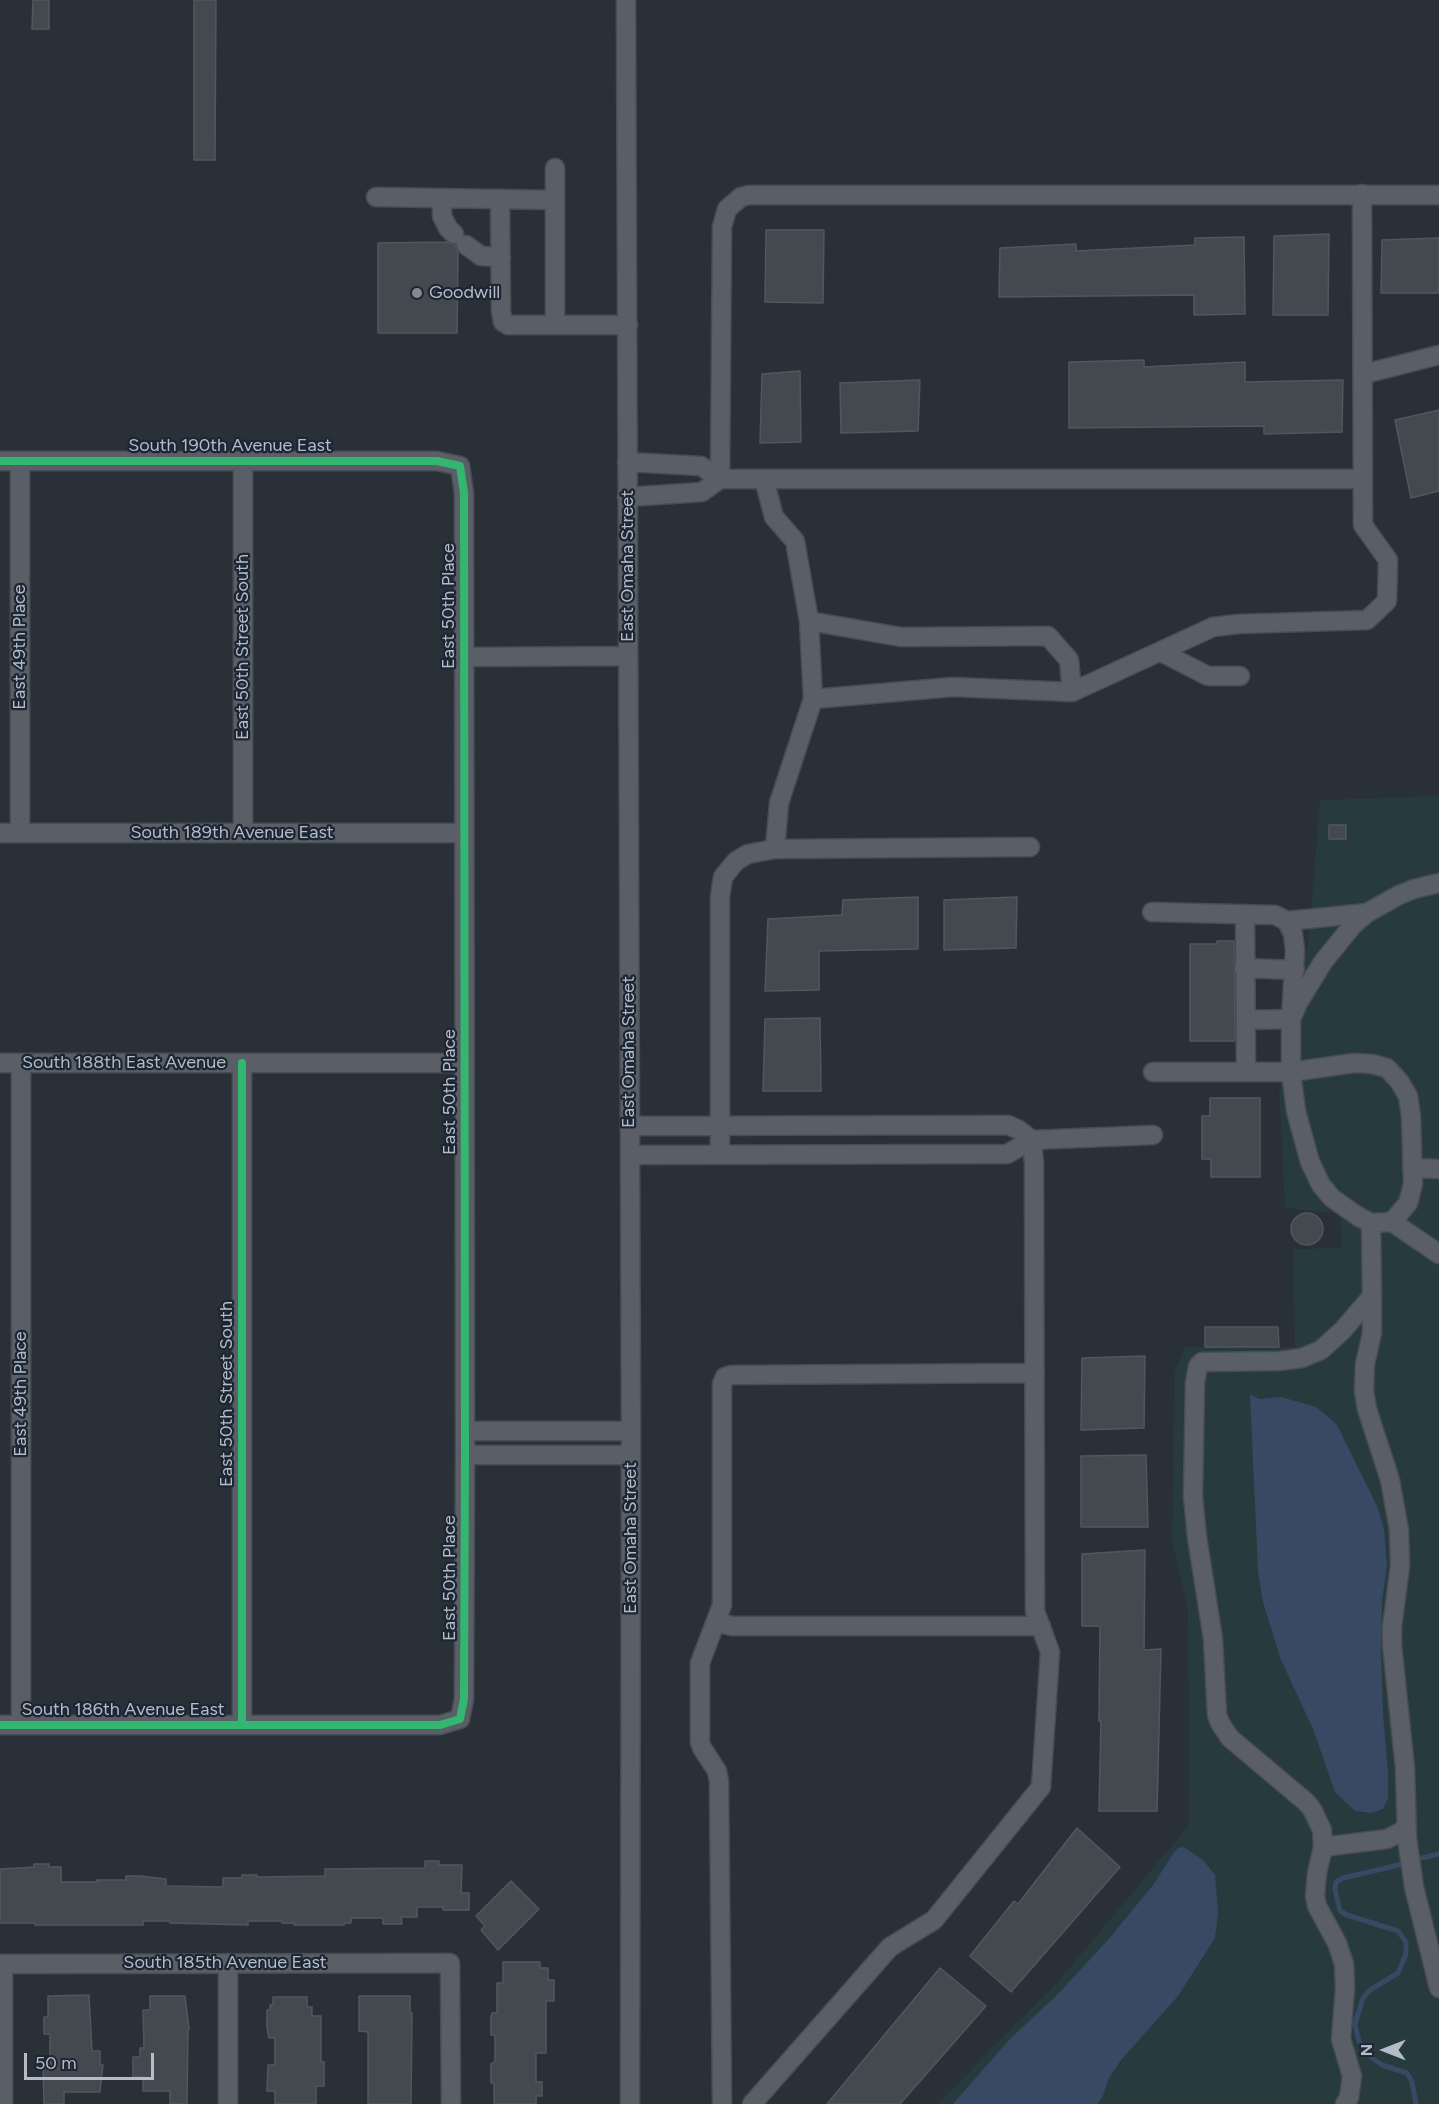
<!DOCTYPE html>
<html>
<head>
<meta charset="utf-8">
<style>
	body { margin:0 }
	#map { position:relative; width:1439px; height:2104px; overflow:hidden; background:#2a3038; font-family:Figtree,sans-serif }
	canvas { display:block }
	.north { position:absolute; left:1355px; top:2020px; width:60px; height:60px; -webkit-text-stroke:4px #1d2633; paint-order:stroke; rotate:270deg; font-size:16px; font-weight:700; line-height:24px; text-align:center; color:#b4bcc9 }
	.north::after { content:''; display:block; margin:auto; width:21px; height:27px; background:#b4bcc9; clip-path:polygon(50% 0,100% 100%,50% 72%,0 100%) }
	.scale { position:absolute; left:24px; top:2053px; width:130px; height:27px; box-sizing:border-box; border:3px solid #b4bcc9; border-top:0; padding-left:8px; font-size:18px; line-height:21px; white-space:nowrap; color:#b4bcc9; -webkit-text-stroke:4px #1d2633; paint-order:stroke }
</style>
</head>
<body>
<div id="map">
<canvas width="1439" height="2104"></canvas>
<div class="north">N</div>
<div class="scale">50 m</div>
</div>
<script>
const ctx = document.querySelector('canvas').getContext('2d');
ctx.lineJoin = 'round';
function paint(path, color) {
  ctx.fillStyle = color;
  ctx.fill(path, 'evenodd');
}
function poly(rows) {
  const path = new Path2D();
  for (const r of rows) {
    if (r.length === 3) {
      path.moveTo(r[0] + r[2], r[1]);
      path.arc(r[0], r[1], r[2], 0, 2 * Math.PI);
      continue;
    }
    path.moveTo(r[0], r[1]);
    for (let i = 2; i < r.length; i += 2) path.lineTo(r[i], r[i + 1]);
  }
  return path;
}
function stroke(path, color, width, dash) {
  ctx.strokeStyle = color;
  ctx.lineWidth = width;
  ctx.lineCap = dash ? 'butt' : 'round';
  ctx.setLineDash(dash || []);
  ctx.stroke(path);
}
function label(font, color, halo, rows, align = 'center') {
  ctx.font = font + ' Figtree,sans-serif';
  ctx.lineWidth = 4.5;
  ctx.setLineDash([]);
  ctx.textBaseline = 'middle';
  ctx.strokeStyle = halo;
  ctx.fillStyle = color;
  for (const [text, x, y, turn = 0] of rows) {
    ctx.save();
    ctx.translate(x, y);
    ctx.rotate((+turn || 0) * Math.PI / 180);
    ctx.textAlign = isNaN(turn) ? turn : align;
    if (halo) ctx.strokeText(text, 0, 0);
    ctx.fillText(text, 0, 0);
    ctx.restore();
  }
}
const green = poly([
	[1439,796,1439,2104,937,2104,1056,1984,1189,1825,1188,1611,1172,1540,1175,1371,1185,1347,1295,1347,1293,1249,1342,1248,1340,1214,1285,1208,1279,1086,1309,937,1320,800]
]);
const water = poly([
	[1250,1395,1260,1399,1281,1397,1299,1402,1316,1407,1327,1416,1337,1425,1378,1508,1384,1530,1387,1565,1382,1601,1381,1646,1383,1714,1388,1773,1388,1798,1383,1809,1371,1813,1355,1811,1335,1792,1313,1729,1281,1660,1263,1602,1258,1571],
	[1184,1847,1203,1860,1215,1875,1218,1912,1215,1938,1178,1996,1121,2060,1109,2078,1102,2098,1097,2104,953,2104,1009,2040,1058,1994,1107,1941,1153,1885,1173,1854,1178,1848]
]);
const stream = poly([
	[1418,1859,1439,1854],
	[1403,1864,1343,1878,1336,1882,1335,1890,1340,1911,1347,1915,1398,1931,1406,1942,1406,1954,1398,1973,1370,1990,1363,1998,1355,2024,1359,2042,1372,2058,1382,2065,1407,2073,1412,2082,1416,2104]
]);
const building = poly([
	[33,0,49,0,49,29,32,29,33,0],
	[194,0,216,0,215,160,194,160,194,0],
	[766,230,824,230,823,303,765,302,766,230],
	[1329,234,1328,315,1273,315,1274,236,1329,234],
	[1244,237,1245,314,1194,315,1194,295,999,297,1000,248,1076,244,1076,251,1195,245,1195,238,1244,237],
	[1439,238,1439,293,1381,293,1382,240,1439,238],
	[446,242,455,245,458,253,457,333,378,333,378,243,446,242],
	[1144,360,1144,367,1245,362,1245,382,1343,380,1342,432,1264,434,1264,426,1069,428,1069,362,1144,360],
	[800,371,801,442,760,443,762,374,800,371],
	[920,380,918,431,841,433,840,383,920,380],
	[1439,410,1439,491,1411,498,1395,420,1439,410],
	[1329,825,1346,825,1346,839,1329,839,1329,825],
	[918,897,918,949,819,951,819,990,765,991,768,919,842,915,843,900,918,897],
	[1017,897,1016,948,944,950,944,900,1017,897],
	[1217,941,1234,941,1235,1041,1190,1041,1190,944,1217,944,1217,941],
	[820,1018,821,1091,763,1091,765,1019,820,1018],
	[1210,1098,1260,1098,1260,1177,1211,1177,1211,1159,1202,1159,1202,1116,1210,1116,1210,1098],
	[1307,1229,16],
	[1205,1327,1278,1327,1279,1347,1205,1347,1205,1327],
	[1145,1356,1144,1428,1081,1430,1082,1358,1145,1356],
	[1146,1455,1148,1527,1081,1527,1081,1456,1146,1455],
	[1145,1550,1144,1650,1161,1649,1157,1811,1099,1811,1101,1721,1099,1721,1100,1626,1082,1626,1082,1554,1145,1550],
	[1077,1828,1120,1867,1011,1992,970,1956,1014,1901,1018,1904,1077,1828],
	[425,1861,439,1861,439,1865,462,1865,461,1893,469,1893,469,1910,443,1910,443,1907,417,1907,417,1917,401,1917,402,1924,383,1924,383,1918,351,1918,351,1923,344,1923,344,1925,294,1925,294,1923,282,1923,282,1921,248,1921,248,1925,170,1923,170,1921,143,1921,143,1925,35,1925,35,1923,0,1923,0,1869,20,1868,34,1867,34,1864,49,1864,49,1867,61,1867,61,1882,97,1882,97,1880,126,1880,126,1876,140,1876,166,1879,166,1886,223,1887,223,1878,242,1878,242,1875,257,1875,257,1877,325,1876,325,1869,425,1868,425,1861],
	[511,1881,539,1909,498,1950,481,1930,485,1926,476,1916,511,1881],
	[503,1962,540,1962,540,1968,548,1968,548,1980,554,1980,554,2001,546,2001,546,2053,536,2053,536,2082,542,2082,542,2096,536,2096,536,2104,494,2104,494,2083,491,2083,491,2064,495,2061,495,2035,491,2035,491,2016,492,2013,497,2013,497,1983,503,1983,503,1962],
	[940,1968,986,2006,900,2104,827,2104,940,1968],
	[89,1995,92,2051,100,2051,100,2065,103,2065,100,2092,64,2092,64,2104,44,2104,43,2064,50,2064,50,2034,44,2034,44,2017,48,2017,48,1996,89,1995],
	[150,1996,185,1996,189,2029,188,2030,187,2104,170,2104,170,2091,143,2091,143,2077,133,2077,133,2057,140,2057,140,2048,144,2048,143,2010,150,2010,150,1996],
	[359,1996,410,1996,410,2013,412,2013,411,2104,368,2104,368,2032,359,2031,359,1996],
	[273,1997,307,1997,307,2007,312,2007,312,2016,321,2016,321,2062,324,2062,324,2086,316,2086,316,2104,275,2104,275,2091,267,2091,268,2065,275,2065,275,2038,269,2038,267,2028,267,2010,270,2010,270,2005,273,2005,273,1997]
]);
const minor = poly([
	[626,0,631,1431,630,2104],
	[555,168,555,324],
	[376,197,555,200],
	[442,199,442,216,448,228,454,234],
	[500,199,501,311,503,322,508,325,628,325],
	[466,245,481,256,501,257],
	[1364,374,1439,355],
	[0,461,437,461,460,466,464,493,465,1455,464,1699,460,1719,440,1725,0,1725],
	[20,461,20,833],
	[243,461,243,833],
	[627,462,701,466,720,479],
	[720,479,722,227,727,209,741,197,749,195,1439,195],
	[764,479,774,517,795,541,809,621,813,699,779,803,775,849],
	[627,497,702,492,720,479,1363,479],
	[809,621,901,637,1048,636,1069,660,1072,692],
	[1161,652,1208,676,1240,676],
	[464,657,628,656],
	[813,699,953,687,1072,692,1213,627,1238,624,1367,620,1387,601,1388,560,1363,525,1362,194],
	[0,833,464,833],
	[1152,912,1275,915,1287,921,1293,934,1295,950,1291,1019,1246,1020],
	[1245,914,1246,1071],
	[1287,921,1367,913],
	[1244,968,1295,970],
	[0,1063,464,1063],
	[21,1063,21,1725],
	[242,1063,242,1725],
	[1153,1072,1291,1072,1354,1063,1372,1064,1387,1068,1399,1081,1408,1096,1411,1116,1413,1184,1408,1203,1392,1222,1371,1223,1359,1217,1332,1198,1321,1185,1310,1162,1296,1111,1291,1072,1291,1019,1298,1003,1323,962,1353,925,1367,913,1399,895,1414,889,1439,883],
	[630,1126,1008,1125,1019,1130,1032,1140,1034,1164,1035,1611,1050,1652,1041,1787,934,1920,890,1947,752,2104],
	[630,1155,1007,1154,1032,1140,1153,1135],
	[720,1155,720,897,723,877,736,861,748,854,775,849,1030,847],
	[1412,1168,1439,1169],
	[1392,1222,1439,1254],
	[1372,1296,1372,1333,1365,1364,1364,1391,1367,1409,1390,1480,1399,1530,1400,1566,1392,1627,1392,1645,1405,1768,1407,1838,1414,1887,1439,1988],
	[465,1431,631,1431],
	[465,1455,631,1455],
	[716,1622,732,1626,1041,1626],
	[1323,1847,1387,1839,1406,1829],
	[0,1964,450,1963,451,2104],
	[3,1964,3,2104],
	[228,2104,228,1963],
	[722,2104,719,1781,717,1771,702,1748,700,1742,700,1663,722,1605,722,1384,725,1377,731,1375,1035,1373],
	[1345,2104,1349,2098,1352,2076,1341,2039,1345,1988,1344,1964,1337,1943,1317,1906,1315,1896,1317,1873,1323,1847,1322,1830,1312,1809,1306,1802,1230,1738,1220,1723,1217,1715,1213,1639,1197,1537,1193,1496,1195,1383,1198,1366,1202,1362,1280,1361,1302,1358,1321,1350,1343,1330,1372,1296,1371,1223]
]);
const cycleway = poly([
	[0,461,437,461,460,466,464,493,465,1455,464,1699,460,1719,440,1725,0,1725],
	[242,1063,242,1725]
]);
const markers = [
	[417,293,6,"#848b96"]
];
const poiNames = [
	["Goodwill",429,293]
];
const streetNames = [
	["South 190th Avenue East",230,446],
	["East Omaha Street",628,566,-90],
	["East 50th Place",449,606,-90],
	["East 49th Place",20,647,-90],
	["East 50th Street South",243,647,-90],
	["South 189th Avenue East",232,833],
	["East Omaha Street",629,1052,-90],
	["South 188th East Avenue",124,1063],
	["East 50th Place",450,1092,-90],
	["East 49th Place",21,1394,-90],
	["East 50th Street South",227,1394,-90],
	["East Omaha Street",631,1538,-90],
	["East 50th Place",450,1578,-90],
	["South 186th Avenue East",123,1710],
	["South 185th Avenue East",225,1963]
];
paint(green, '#273a3e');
paint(water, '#384963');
stroke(stream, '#384963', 5);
paint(building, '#444950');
stroke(building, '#52575f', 1.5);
stroke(minor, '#484c53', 21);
stroke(minor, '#5a5e66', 18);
stroke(cycleway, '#33b770', 8);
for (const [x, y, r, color] of markers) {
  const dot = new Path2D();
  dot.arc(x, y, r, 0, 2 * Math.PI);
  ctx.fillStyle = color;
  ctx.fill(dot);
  stroke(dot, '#1d2633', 2);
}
label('18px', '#b4bcc9', '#1d2633', poiNames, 'left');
label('18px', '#b4bcc9', '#1d2633', streetNames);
</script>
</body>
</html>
